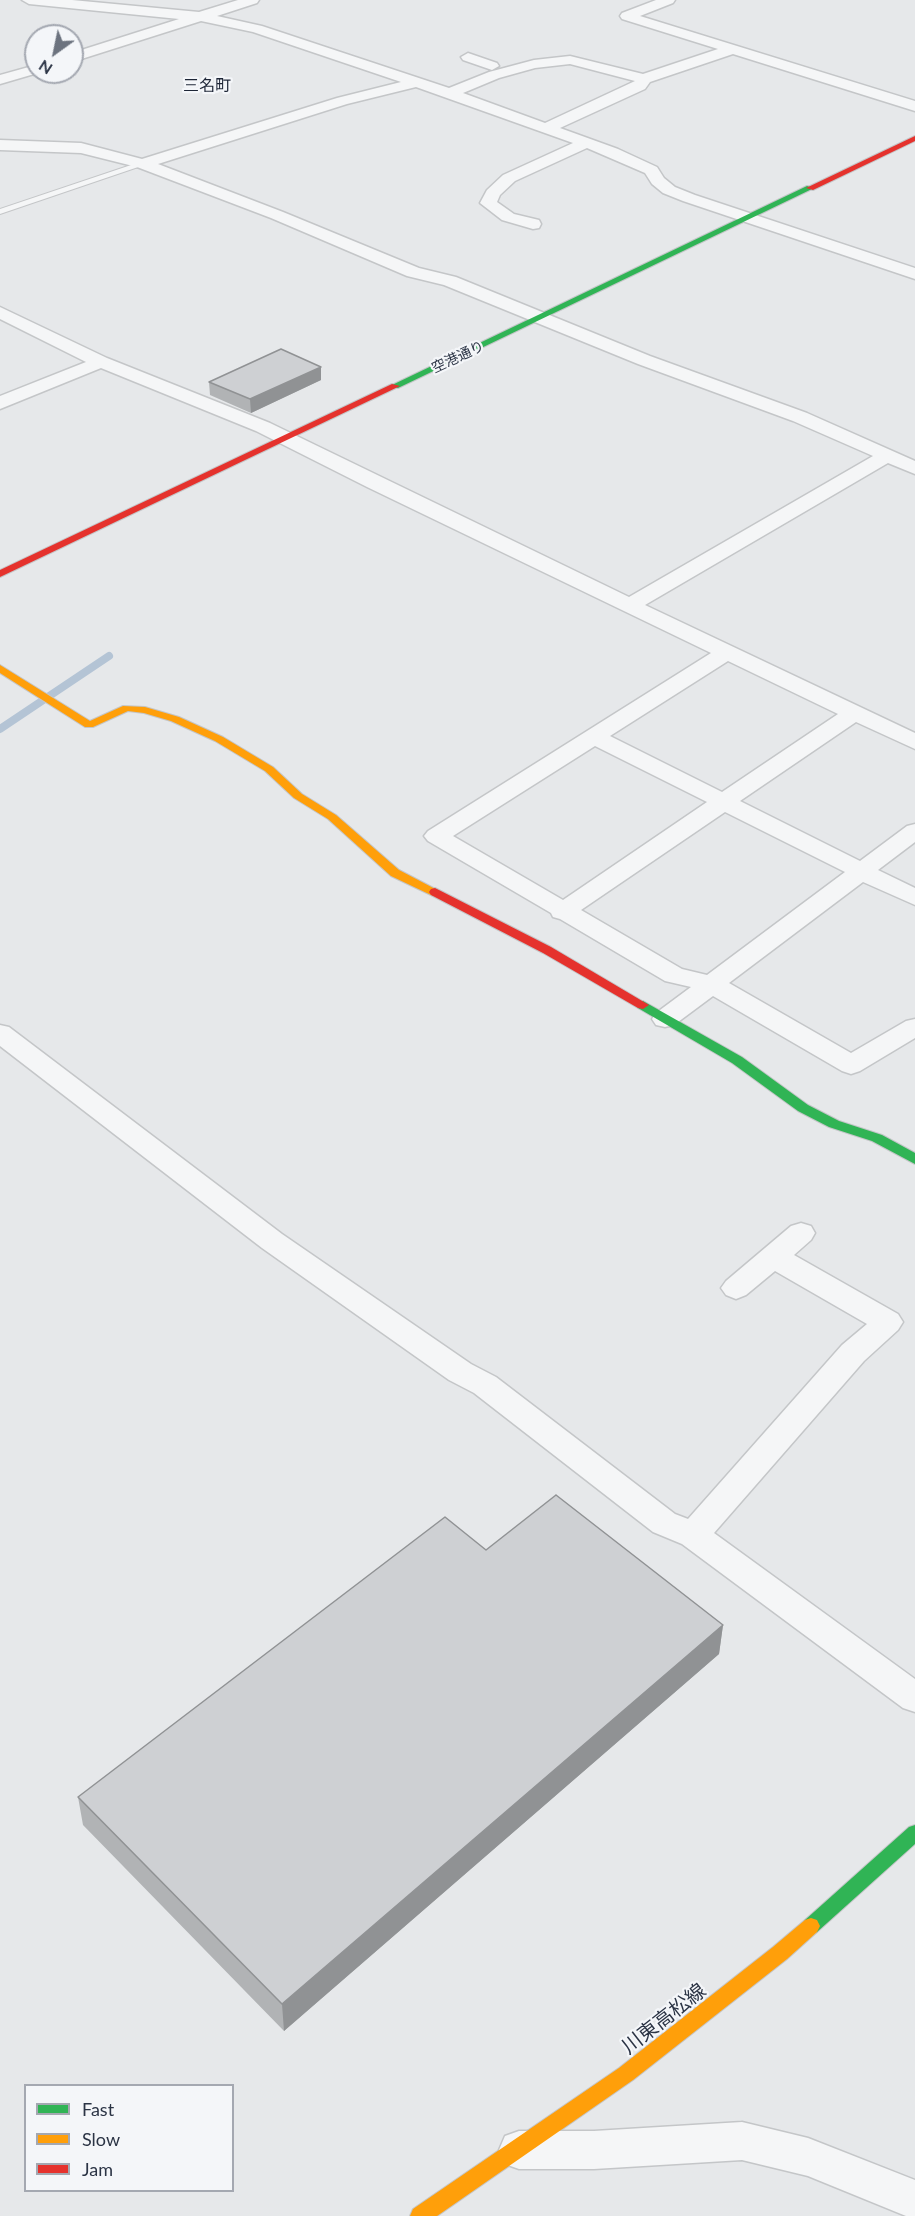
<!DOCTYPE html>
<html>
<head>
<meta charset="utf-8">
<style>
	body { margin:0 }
	#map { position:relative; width:915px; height:2216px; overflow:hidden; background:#e6e8ea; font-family:Lato,sans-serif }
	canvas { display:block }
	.legend { position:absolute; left:24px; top:2084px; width:210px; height:108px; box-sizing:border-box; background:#f4f6f9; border:2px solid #a4a8b1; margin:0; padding:8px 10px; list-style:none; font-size:18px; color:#2b3445 }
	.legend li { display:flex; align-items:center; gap:12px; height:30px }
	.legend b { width:30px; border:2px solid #a4a8b1 }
	.north { position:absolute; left:24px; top:24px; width:60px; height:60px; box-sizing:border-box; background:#f4f6f9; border:2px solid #a4a8b1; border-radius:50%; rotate:213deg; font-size:16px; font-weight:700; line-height:24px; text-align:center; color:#2b3445 }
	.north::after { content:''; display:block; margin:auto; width:21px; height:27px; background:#6c737f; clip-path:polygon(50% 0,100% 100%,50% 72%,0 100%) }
</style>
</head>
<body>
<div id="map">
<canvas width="915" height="2216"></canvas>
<ul class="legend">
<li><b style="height:8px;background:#30b455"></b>Fast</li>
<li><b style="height:8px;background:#ff9f0a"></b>Slow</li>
<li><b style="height:8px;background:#e5322d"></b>Jam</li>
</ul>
<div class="north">N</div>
</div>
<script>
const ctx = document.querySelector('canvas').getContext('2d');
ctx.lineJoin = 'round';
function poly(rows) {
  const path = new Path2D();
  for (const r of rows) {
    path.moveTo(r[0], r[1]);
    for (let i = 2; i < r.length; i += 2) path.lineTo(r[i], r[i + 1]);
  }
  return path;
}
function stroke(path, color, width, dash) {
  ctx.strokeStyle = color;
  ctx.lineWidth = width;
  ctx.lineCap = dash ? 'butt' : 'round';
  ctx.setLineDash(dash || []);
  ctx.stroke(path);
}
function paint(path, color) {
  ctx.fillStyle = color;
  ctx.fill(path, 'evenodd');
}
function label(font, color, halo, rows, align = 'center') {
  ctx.font = font + ' Lato,"Noto Sans JP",sans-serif';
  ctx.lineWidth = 4.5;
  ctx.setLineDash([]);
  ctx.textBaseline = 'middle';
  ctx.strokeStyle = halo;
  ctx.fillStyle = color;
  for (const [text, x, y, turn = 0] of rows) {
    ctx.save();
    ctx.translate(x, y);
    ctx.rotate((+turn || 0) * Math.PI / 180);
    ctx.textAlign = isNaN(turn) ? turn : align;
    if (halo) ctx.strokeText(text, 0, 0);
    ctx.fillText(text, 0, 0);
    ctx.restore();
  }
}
const stream = poly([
	[0,729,109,656]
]);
const lane = poly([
	[140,162,147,164,0,214,0,209,140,162]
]);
const street = poly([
	[22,0,72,0,199,12,238,0,259,0,257,3,217,16,262,26,449,88,489,72,534,60,570,56,643,74,718,49,622,19,620,16,622,13,656,0,675,0,673,3,640,16,915,101,915,111,733,54,650,82,645,89,560,128,618,149,657,167,664,178,675,187,695,195,915,268,915,279,683,201,663,193,652,184,645,173,587,148,515,181,500,195,497,202,514,214,539,220,541,224,539,228,533,229,502,220,480,203,487,190,503,175,573,143,416,87,347,104,158,164,283,212,419,268,456,277,650,356,807,413,915,461,915,474,888,463,645,605,915,733,915,749,856,722,740,801,860,861,907,826,915,824,915,842,878,870,915,888,915,905,863,882,729,983,851,1053,906,1021,915,1019,915,1038,860,1071,851,1074,842,1071,713,996,674,1025,665,1027,656,1025,652,1019,656,1013,691,987,665,981,560,919,553,917,551,913,428,841,424,836,428,831,711,653,367,487,256,431,101,368,0,409,0,396,86,362,0,319,0,307,107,358,270,423,629,597,873,456,793,421,638,364,444,285,407,276,271,218,137,167,81,153,0,150,0,140,81,143,142,159,337,98,401,82,253,32,201,21,72,62,72,53,179,19,29,4,22,0],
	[570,64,635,81,545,123,463,93,499,78,535,68,570,64],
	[728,661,838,714,722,792,610,736,728,661],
	[595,746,707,802,563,900,453,836,595,746],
	[725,812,845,872,707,975,682,969,581,910,725,812],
	[468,53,497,63,499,66,492,70,463,60,461,57,468,53],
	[36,65,36,72,41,72,0,84,0,75,36,65],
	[0,1025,9,1027,282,1234,471,1364,496,1377,675,1514,688,1519,842,1345,867,1324,775,1271,746,1295,736,1299,726,1295,721,1288,726,1281,791,1226,801,1223,811,1226,815,1233,811,1240,794,1255,898,1314,903,1322,898,1330,864,1361,714,1533,915,1679,915,1712,903,1708,682,1544,653,1532,474,1393,449,1380,262,1248,0,1046,0,1025],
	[742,2122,808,2138,915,2180,915,2216,906,2216,808,2176,742,2160,594,2169,519,2169,505,2164,499,2150,505,2136,519,2131,594,2131,742,2122]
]);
const fast = poly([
	[807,186,814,188,398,388,390,386,807,186],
	[643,1001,742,1057,808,1105,839,1121,882,1135,915,1153,915,1164,872,1141,829,1127,798,1111,732,1063,638,1008,637,1005,643,1001],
	[915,1825,915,1844,817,1932,811,1934,805,1932,802,1926,805,1920,909,1827,915,1825]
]);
const slow = poly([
	[0,665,90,721,123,706,145,707,179,717,223,737,273,767,302,794,336,815,399,870,441,892,435,896,431,895,391,876,328,819,294,798,265,771,215,741,171,721,144,713,128,711,93,727,85,727,0,673,0,665],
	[811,1918,817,1920,820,1926,817,1932,787,1959,633,2080,437,2216,410,2216,413,2209,619,2068,773,1947,805,1920,811,1918]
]);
const jam = poly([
	[915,136,915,141,813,190,806,188,915,136],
	[392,384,400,386,0,577,0,570,392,384],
	[435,888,551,947,649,1005,643,1009,638,1008,543,953,431,895,429,892,431,889,435,888]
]);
const wall = poly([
	[321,367,321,380,251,413,210,395,209,382],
	[486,1550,723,1625,719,1654,284,2031,83,1825,78,1797]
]);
const shadedWall = poly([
	[321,367,321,380,251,413,250,399],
	[723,1625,719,1654,284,2031,282,2004]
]);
const building = poly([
	[281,349,321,367,250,399,209,382,281,349],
	[556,1495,723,1625,282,2004,78,1797,445,1517,486,1550,556,1495]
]);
const farStreetnames = [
	["空港通り",458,357,-25]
];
const farQuarternames = [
	["三名町",207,86]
];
const nearStreetnames = [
	["川東高松線",664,2019,-38]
];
stroke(stream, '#b4c4d5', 8);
stroke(lane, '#c4c6c8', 2);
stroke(street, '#c4c6c8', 3);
stroke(fast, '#c4c6c8', 2);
stroke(slow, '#c4c6c8', 2);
stroke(jam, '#c4c6c8', 2);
paint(lane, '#f5f6f7');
paint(street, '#f5f6f7');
paint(fast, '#30b455');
paint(slow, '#ff9f0a');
paint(jam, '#e5322d');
paint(wall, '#b1b3b5');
paint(shadedWall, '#909294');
paint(building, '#ced0d3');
stroke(building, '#909294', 1.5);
label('14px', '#2b3445', '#f4f6f9', farStreetnames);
label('16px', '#1d2536', '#f4f6f9', farQuarternames);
label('20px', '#2b3445', '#f4f6f9', nearStreetnames);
</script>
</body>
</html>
